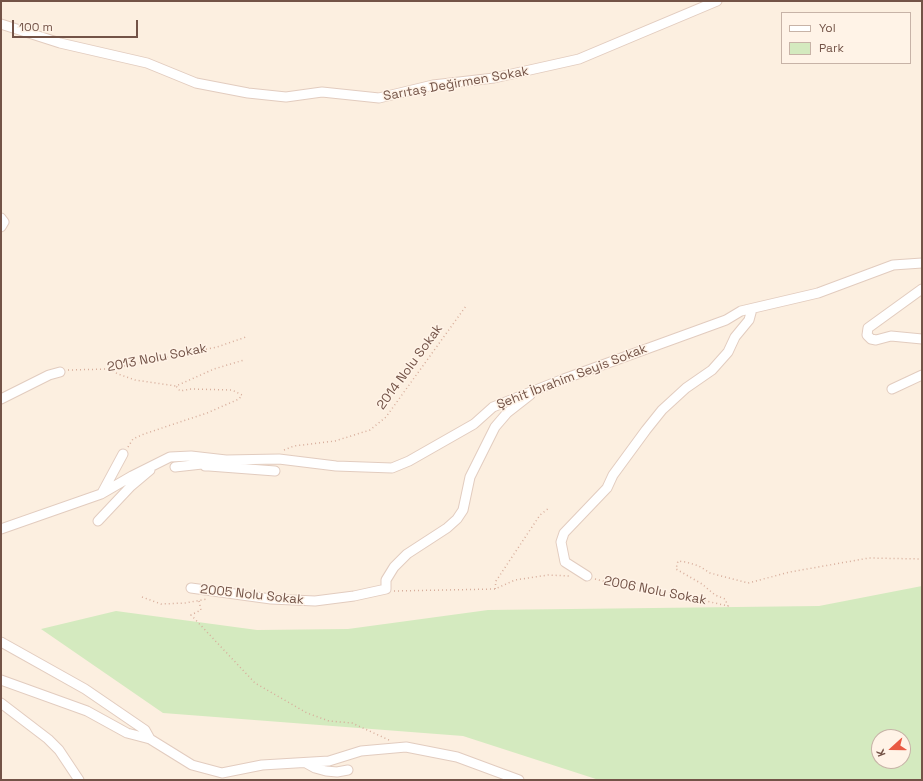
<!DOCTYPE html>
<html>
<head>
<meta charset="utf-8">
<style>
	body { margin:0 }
	#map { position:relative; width:923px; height:781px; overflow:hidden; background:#fcefe0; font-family:"Space Grotesk",sans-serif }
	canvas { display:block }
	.frame { position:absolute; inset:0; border:2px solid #735347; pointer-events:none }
	.legend { position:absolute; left:781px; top:12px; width:130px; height:52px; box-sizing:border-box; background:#fff3e7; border:1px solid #c7b3a7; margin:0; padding:5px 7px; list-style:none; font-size:12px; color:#735347 }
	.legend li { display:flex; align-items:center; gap:8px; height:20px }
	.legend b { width:20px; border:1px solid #c7b3a7 }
	.north { position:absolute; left:871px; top:729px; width:40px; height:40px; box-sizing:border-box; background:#fff3e7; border:1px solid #c7b3a7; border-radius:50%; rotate:249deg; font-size:11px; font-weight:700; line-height:16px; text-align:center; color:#735347 }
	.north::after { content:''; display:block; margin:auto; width:14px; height:18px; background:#e95a43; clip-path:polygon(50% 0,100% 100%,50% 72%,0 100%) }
	.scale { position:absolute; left:12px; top:20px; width:126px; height:18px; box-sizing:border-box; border:2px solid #735347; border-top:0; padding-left:5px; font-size:12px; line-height:14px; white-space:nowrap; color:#735347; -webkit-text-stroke:3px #fff3e7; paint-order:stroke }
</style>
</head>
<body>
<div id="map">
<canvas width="923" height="781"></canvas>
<div class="frame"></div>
<ul class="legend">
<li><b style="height:5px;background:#fff"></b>Yol</li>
<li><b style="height:11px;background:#d4eabf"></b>Park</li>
</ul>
<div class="north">K</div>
<div class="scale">100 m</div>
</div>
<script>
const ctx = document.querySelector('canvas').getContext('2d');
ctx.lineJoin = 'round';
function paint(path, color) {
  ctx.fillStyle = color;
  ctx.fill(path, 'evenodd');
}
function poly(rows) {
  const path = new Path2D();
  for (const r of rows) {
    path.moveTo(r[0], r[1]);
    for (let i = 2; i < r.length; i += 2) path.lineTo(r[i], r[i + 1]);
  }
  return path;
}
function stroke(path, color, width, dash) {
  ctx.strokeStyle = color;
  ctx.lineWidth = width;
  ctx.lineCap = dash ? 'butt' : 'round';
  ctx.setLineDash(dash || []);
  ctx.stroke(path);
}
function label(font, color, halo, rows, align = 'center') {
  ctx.font = font + ' "Space Grotesk",sans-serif';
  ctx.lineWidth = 3;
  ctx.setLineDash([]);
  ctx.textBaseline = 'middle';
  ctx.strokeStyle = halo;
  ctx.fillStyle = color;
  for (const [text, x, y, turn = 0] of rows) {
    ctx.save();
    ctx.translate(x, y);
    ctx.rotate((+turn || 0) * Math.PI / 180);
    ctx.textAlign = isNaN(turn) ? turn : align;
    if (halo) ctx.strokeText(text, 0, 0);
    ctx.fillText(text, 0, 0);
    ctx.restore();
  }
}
const green = poly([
	[922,586,922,780,599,780,463,736,163,713,41,629,116,611,257,630,348,629,488,610,819,606],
	[879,737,903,737,903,761,879,761]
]);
const path = poly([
	[109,369,118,374,135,380,176,386],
	[68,370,109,369,217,347,246,337],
	[128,447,133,439,144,434,207,413,239,399,242,395,232,390,191,389,180,391,176,386,214,369,244,360],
	[284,450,294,446,335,441,370,430,386,417,466,306],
	[595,579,646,592,671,593,728,606,725,599,715,595,702,584,676,569,678,561,686,562,699,566,710,573,748,583,790,572,869,558,922,559],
	[495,589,496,581,540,515,549,508],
	[394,591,495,589,515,580,548,575,570,576],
	[142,597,161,604,185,603,207,599],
	[199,601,201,610,191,615,255,683,307,713,329,721,352,723,389,740]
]);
const minor = poly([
	[1,24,60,43,147,63,196,83,248,93,286,97,322,92,379,98,433,85,494,78,579,59,717,1],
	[1,218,4,222,1,227],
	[922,289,868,328,867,335,871,339,876,340,891,336,922,339],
	[892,389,922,375],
	[1,399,49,375,60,372],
	[203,458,205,466,209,466,275,471],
	[175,467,202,464,203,458],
	[102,493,123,454],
	[98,521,131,486,150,470],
	[1,529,101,494,132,476,170,457,191,456,226,460,279,459,336,466,392,468,409,461,474,424,493,407,561,380,726,320,741,311,818,293,893,265,922,263],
	[587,576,565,562,561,542,564,533,607,488,613,475,646,430,662,410,686,388,712,370,728,352,735,337,749,320,752,309],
	[191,588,271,599,315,601,354,596,386,589,386,580,394,567,407,554,447,528,457,519,463,510,470,477,495,427,507,413,530,395],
	[1,642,85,689,145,730,150,739],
	[1,680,87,711,127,733,150,739,192,765,222,773,262,765,329,761,361,751,406,747,457,757,519,780],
	[1,703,48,739,59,750,79,780],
	[306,763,315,768,326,771,337,772,348,770]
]);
const streetNames = [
	["Sarıtaş Değirmen Sokak",456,84,-10],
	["2013 Nolu Sokak",157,358,-11],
	["2014 Nolu Sokak",410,367,-54],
	["Şehit İbrahim Seyis Sokak",572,377,-21],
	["2006 Nolu Sokak",655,591,11],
	["2005 Nolu Sokak",252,595,6]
];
paint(green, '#d4eabf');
stroke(minor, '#e2ccbf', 11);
stroke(path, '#d7ad9b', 1.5, [1, 3]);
stroke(minor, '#fff', 9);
label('13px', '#735347', '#fff3e7', streetNames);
</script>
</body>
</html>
